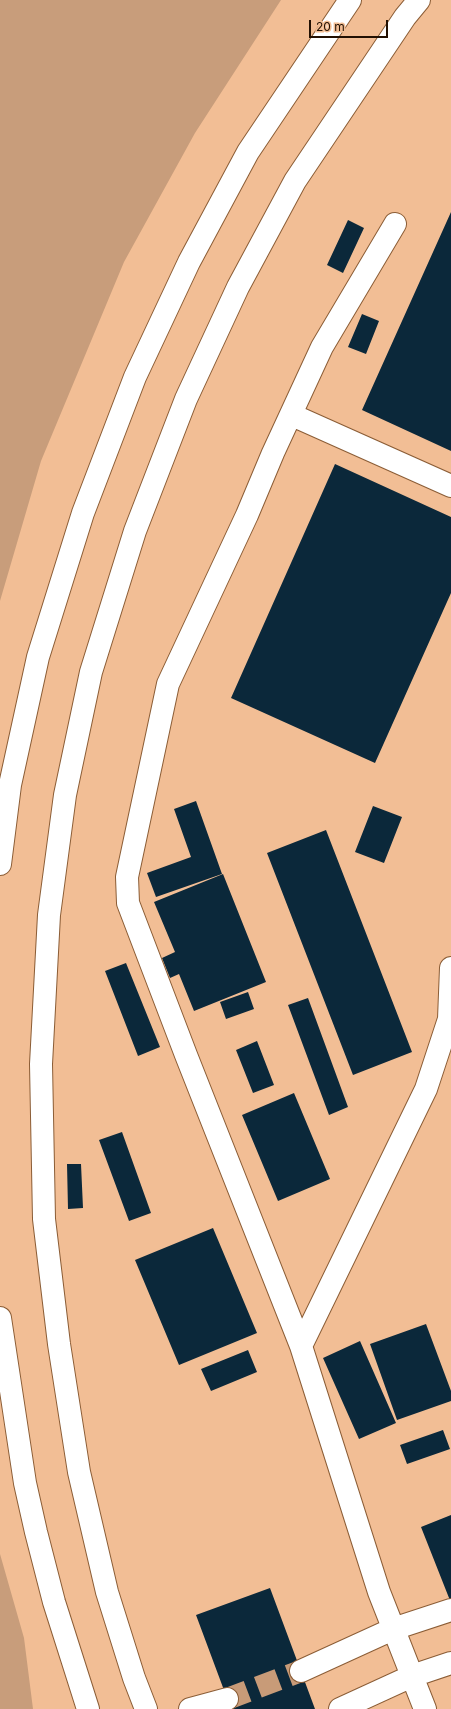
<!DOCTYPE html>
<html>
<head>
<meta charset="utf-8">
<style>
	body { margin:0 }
	#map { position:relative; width:451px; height:1709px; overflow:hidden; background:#f2be95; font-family:Inter,sans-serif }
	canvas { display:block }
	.scale { position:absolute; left:309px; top:20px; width:79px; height:18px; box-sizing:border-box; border:2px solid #221002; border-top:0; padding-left:5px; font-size:12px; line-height:14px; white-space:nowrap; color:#221002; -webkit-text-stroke:3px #f2be95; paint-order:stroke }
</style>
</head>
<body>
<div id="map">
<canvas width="451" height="1709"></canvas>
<div class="scale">20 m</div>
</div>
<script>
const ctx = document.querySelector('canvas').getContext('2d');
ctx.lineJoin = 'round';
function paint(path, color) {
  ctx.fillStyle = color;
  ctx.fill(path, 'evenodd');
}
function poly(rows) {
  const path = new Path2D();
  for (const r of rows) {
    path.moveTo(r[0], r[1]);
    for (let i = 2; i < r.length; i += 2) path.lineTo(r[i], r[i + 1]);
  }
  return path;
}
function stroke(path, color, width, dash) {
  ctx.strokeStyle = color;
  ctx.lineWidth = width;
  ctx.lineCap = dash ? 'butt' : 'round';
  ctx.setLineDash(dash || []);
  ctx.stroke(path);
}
const green = poly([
	[0,0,281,0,195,133,124,262,41,461,0,601],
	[0,1554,24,1638,33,1709,0,1709]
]);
const building = poly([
	[451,212,451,451,362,410],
	[348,220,364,228,343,273,327,265],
	[362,314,379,321,366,354,348,347],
	[335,464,451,517,451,593,375,763,231,698],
	[196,801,222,874,156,897,147,873,191,857,174,809],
	[373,806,402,817,384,863,355,852],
	[326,830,412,1052,353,1075,267,853],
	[223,874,266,982,194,1011,179,974,170,978,162,958,175,952,154,902],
	[126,963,160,1047,138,1056,105,971],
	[248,992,254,1009,226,1019,220,1002],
	[308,998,348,1107,329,1115,288,1005],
	[257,1041,274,1085,253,1093,236,1050],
	[294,1093,330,1179,278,1201,242,1115],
	[122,1132,151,1213,129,1221,99,1140],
	[67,1164,81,1164,83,1208,68,1209],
	[213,1228,257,1333,179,1365,135,1260],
	[426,1324,451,1391,451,1401,397,1420,370,1344],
	[360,1341,396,1423,359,1439,323,1358],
	[248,1350,257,1372,211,1391,201,1369],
	[443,1430,450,1449,407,1464,400,1445],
	[451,1515,451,1603,421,1527],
	[270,1588,315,1709,231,1709,196,1615]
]);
const minorTunnel = poly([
	[227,1699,301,1671]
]);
const minor = poly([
	[395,224,322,347,273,453,247,515,168,684,127,877,128,903,186,1055,301,1346,379,1592,425,1709],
	[292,415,451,486],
	[0,864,10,785,38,657,83,513,135,377,189,262,248,152,350,0],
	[0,1318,25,1483,36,1532,54,1602,88,1709],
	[301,1346,426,1089,449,1019,451,968],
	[301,1671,393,1629,451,1610],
	[146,1709,134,1678,107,1592,79,1472,59,1344,44,1219,41,1064,49,915,65,795,91,672,135,531,186,399,238,287,295,181,405,17,419,0],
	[190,1709,227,1699],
	[340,1709,412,1676,451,1663]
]);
paint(green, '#c89d7b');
paint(building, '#0b283a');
stroke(minorTunnel, '#c89b78', 22, [22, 11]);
stroke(minor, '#8b5d36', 24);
stroke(minor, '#fff', 22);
</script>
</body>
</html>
